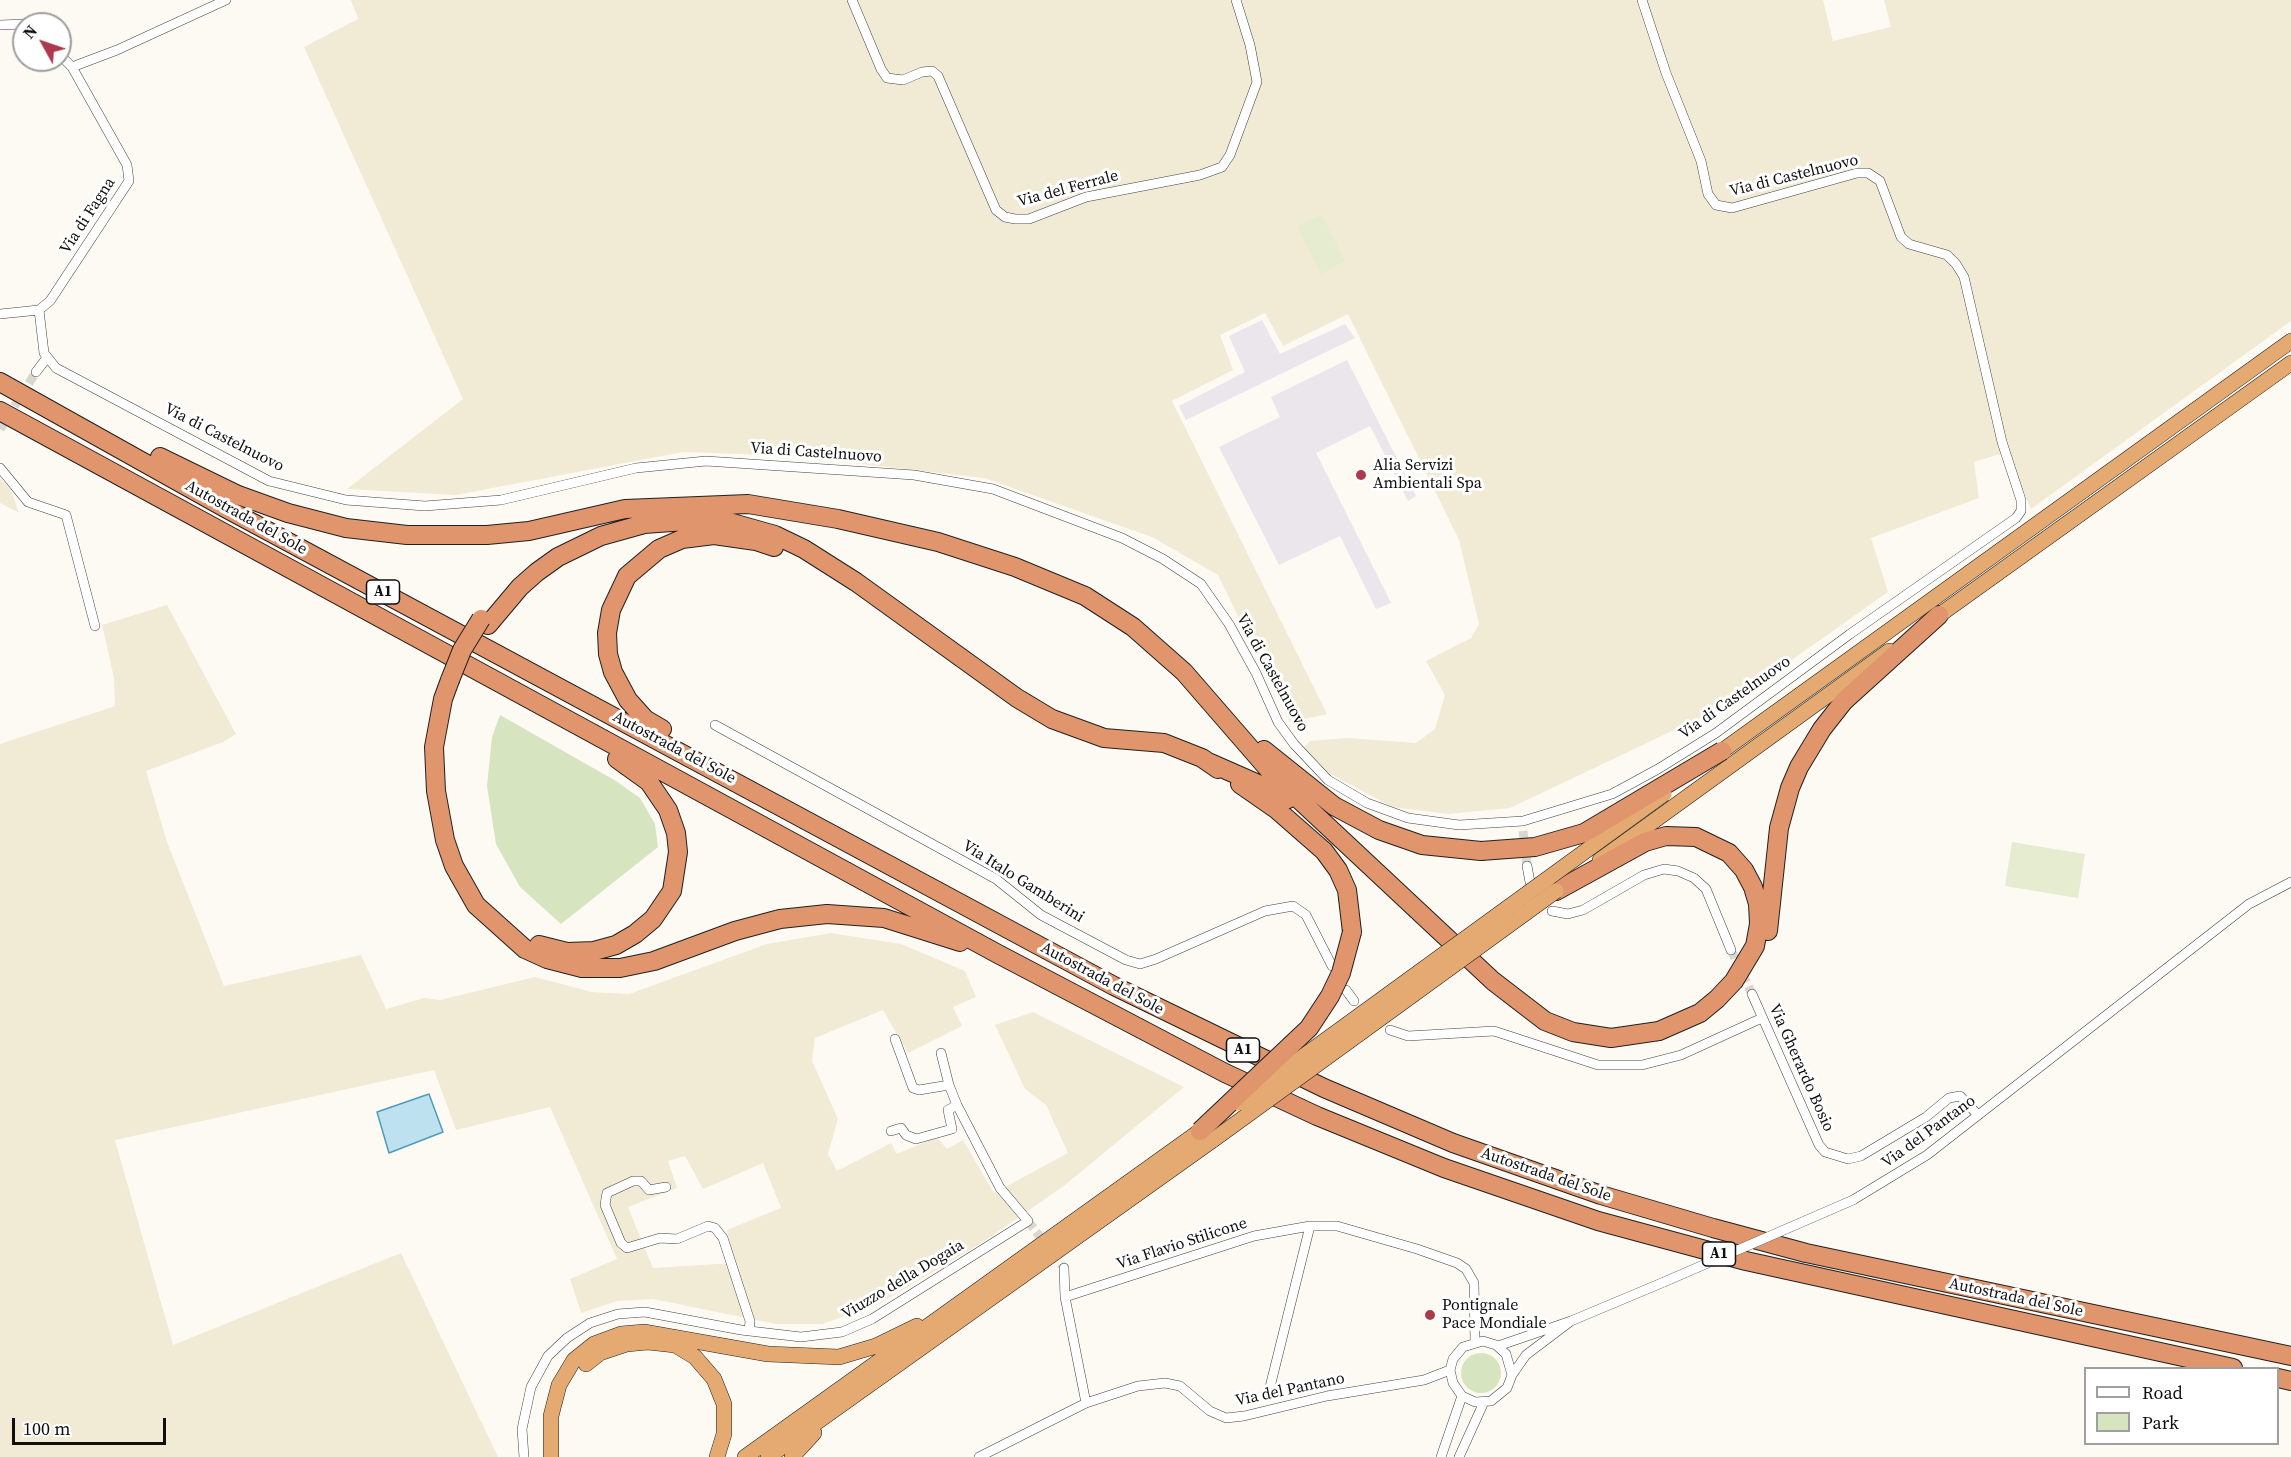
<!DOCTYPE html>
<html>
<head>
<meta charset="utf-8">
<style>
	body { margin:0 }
	#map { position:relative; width:2291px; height:1457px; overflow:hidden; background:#fdfaf3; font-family:"Source Serif 4",serif }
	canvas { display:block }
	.legend { position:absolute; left:2084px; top:1367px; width:195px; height:78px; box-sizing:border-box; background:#fff; border:2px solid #9f9f9f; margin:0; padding:8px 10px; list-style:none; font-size:18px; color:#0f0f0f }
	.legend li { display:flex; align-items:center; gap:12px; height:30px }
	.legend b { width:30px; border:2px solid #9f9f9f }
	.north { position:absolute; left:12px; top:12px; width:60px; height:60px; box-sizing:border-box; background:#fff; border:2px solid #9f9f9f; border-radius:50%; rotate:310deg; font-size:16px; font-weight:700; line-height:24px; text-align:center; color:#0f0f0f }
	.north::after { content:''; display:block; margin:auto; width:21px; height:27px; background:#ad394b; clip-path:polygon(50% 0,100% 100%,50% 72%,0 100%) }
	.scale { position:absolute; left:12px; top:1418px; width:154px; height:27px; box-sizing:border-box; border:3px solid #0f0f0f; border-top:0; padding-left:8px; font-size:18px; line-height:21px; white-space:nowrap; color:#0f0f0f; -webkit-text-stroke:4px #fff; paint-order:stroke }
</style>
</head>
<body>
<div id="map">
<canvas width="2291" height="1457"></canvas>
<ul class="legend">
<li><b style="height:8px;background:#fff"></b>Road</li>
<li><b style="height:16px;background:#d6e4c0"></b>Park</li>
</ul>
<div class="north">N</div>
<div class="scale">100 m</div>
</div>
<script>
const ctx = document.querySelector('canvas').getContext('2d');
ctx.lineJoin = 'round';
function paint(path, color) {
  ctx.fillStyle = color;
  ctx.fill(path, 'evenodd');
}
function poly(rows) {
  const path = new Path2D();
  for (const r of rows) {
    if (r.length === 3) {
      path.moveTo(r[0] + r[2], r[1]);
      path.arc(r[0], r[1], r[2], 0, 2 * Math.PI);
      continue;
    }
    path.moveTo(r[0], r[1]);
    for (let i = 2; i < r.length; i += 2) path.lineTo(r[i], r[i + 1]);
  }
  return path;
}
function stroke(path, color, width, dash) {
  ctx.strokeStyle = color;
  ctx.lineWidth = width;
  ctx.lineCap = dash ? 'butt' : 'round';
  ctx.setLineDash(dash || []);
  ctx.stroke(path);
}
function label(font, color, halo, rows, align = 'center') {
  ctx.font = font + ' "Source Serif 4",serif';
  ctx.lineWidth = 6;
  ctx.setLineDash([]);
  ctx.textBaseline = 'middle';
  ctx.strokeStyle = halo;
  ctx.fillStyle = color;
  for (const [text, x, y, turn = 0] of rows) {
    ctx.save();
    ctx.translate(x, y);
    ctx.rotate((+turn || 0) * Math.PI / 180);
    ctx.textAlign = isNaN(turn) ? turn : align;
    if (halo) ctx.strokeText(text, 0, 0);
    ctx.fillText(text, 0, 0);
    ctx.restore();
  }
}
const industrial = poly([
	[1262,320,1280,354,1345,324,1355,338,1186,420,1179,406,1245,372,1229,336],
	[1347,360,1416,496,1408,501,1370,426,1316,453,1391,603,1376,609,1340,536,1279,565,1219,447,1280,417,1271,397]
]);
const farmland = poly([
	[351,0,1823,0,1833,41,1891,27,1884,0,2291,0,2291,321,2031,509,2006,452,1974,462,1979,498,1871,538,1888,592,1731,703,1510,808,1449,814,1392,807,1329,773,1304,747,1310,741,1347,738,1416,743,1435,729,1445,695,1426,661,1471,638,1479,624,1459,540,1348,314,1283,346,1265,313,1220,335,1233,370,1172,401,1327,714,1290,722,1218,575,1152,537,984,478,792,456,683,452,456,495,347,489,463,399,304,47,358,19],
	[0,478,11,490,19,513,0,503],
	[167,605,236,734,223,742,146,771,167,842,224,986,361,955,386,1009,424,998,440,1000,535,977,592,992,629,994,767,944,831,933,901,944,965,971,976,997,953,1007,962,1026,908,1053,883,1010,815,1038,812,1061,838,1119,828,1154,837,1171,891,1143,897,1154,937,1137,947,1149,963,1140,994,1193,1068,1153,1046,1105,1025,1089,995,1025,1033,1012,1184,1087,1065,1185,980,1244,877,1305,822,1324,776,1324,653,1299,617,1301,581,1313,570,1279,617,1259,550,1107,456,1130,434,1070,115,1140,173,1345,401,1253,498,1457,0,1457,0,744,115,706,114,678,102,625],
	[685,1156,703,1189,763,1163,781,1208,727,1230,733,1263,653,1268,628,1207,677,1188,668,1161]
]);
const green = poly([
	[500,715,616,781,640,798,655,824,658,847,561,924,520,887,496,844,487,786,492,737],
	[1481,1373,20]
]);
const pitch = poly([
	[1321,214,1345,261,1321,274,1297,227],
	[2012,842,2085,854,2078,898,2005,886]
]);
const water = poly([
	[429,1094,443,1132,389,1153,377,1112,429,1094]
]);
const minorTunnel = poly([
	[0,429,36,372],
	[1523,831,1527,866],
	[1731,950,1752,994],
	[1028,1221,1064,1268]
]);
const minor = poly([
	[852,0,881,69,887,78,903,80,922,72,932,71,938,76,996,210,1005,217,1015,219,1029,219,1086,197,1200,175,1222,167,1230,155,1257,82,1250,45,1236,0],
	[0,25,24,24],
	[72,67,117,50,226,0],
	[39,310,44,353,56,368,269,481,346,500,425,506,501,500,636,468,706,461,914,475,993,489,1122,538,1163,559,1201,584,1229,624,1256,673,1278,722,1294,744,1328,780,1367,803,1408,818,1459,825,1523,821,1612,794,1658,769,1716,733,1850,634,2016,518,2021,511,2021,500,2002,442,1964,277,1956,264,1947,255,1909,244,1901,237,1880,181,1868,173,1857,173,1732,208,1716,205,1708,194,1701,161,1666,73,1642,0],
	[0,314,39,310,50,301,129,181,127,165,72,67,60,55],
	[36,372,46,359],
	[0,468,28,502,66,515,95,626],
	[715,725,996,879,1041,915,1126,960,1140,964,1156,959,1265,911,1293,906,1306,915,1332,966],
	[1527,866,1530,882],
	[1552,911,1568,914,1583,910,1644,875,1664,869,1678,871,1694,878,1706,889,1731,950],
	[1346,990,1354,1001],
	[1752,994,1819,1145,1825,1152,1848,1159,1861,1156,1926,1117,1949,1098,1960,1096,1978,1115],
	[1390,1030,1408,1036,1494,1031,1598,1065,1642,1065,1681,1055,1762,1018],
	[941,1053,949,1085],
	[891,1131,901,1128,906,1135,916,1139,952,1129,948,1110,957,1105],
	[666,1187,649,1190,641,1181,633,1181,607,1193,605,1205,621,1243,627,1248,660,1238,677,1239,708,1226,715,1228,723,1238,750,1321,749,1331],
	[1853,1200,1927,1155,2249,904,2291,882],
	[1064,1268,1065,1297,1086,1403],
	[1065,1297,1254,1236,1310,1226,1337,1226,1417,1249,1457,1263,1466,1269,1474,1283,1475,1342],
	[1498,1346,1571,1321,1664,1282],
	[1512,1375,1506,1354,1496,1345,1483,1341,1463,1347,1453,1359,1450,1370,1453,1383,1462,1396,1475,1402,1491,1401,1507,1388,1512,1375,1526,1355,1571,1321],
	[1270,1387,1310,1226],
	[524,1457,522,1429,531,1387,548,1356,567,1338,590,1323,618,1314,645,1312,741,1330,801,1337,842,1332,872,1319,1028,1221,1000,1188,957,1105,949,1085,919,1090,913,1088,895,1039],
	[979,1457,1086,1403,1138,1386,1165,1383,1180,1386,1210,1411,1226,1418,1244,1416,1327,1396,1424,1380,1450,1370],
	[1441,1457,1462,1396],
	[1459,1457,1484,1402]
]);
const trunk = poly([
	[1931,621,2291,363],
	[1722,751,2291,341],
	[1600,860,1889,651],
	[586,1364,600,1353,627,1344,648,1342,675,1345,695,1357,714,1379,724,1404,724,1434,717,1457],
	[551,1457,551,1416,559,1385,574,1360,594,1344,621,1334,644,1332,768,1354,839,1357,876,1346,917,1326],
	[745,1457,1200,1131],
	[768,1457,1213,1140],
	[792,1457,814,1433]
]);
const motorway = poly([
	[0,382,227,509,1114,986,1324,1088,1453,1143,1601,1195,1713,1228,1806,1253,2291,1356],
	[0,411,998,954,1225,1073,1317,1116,1444,1168,1598,1221,1746,1261,2233,1368],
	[160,457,238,495,288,513,346,528,407,535,487,535,529,531,625,509,748,504,838,519,938,542,1015,567,1085,596,1133,627,1184,672,1276,778,1493,981,1545,1021,1573,1032,1611,1038,1659,1031,1700,1013,1717,999,1734,981,1755,946,1759,924,1758,904,1753,887,1744,870,1729,853,1696,837,1666,836,1645,842,1556,891],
	[488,625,520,587,537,572,558,557,601,536,644,524,700,520,729,522,775,535,804,549,856,582,1017,698,1052,719,1104,738,1164,743,1202,758,1218,769],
	[450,680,443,699,434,747,436,791,445,840,454,866,476,905,525,949,547,959,582,968,620,968,654,961,735,931,780,919,827,914,884,918,960,942],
	[662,729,645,719,628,700,613,672,608,654,607,633,611,610,627,576,659,549,682,539,714,535,756,541,774,547],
	[1264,750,1334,806,1379,830,1422,845,1481,851],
	[1208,762,1274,791,1288,799],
	[1240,784,1276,809,1324,851,1338,870,1347,890,1352,932],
	[1768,931,1779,828,1790,788,1799,767,1822,729,1844,701,1939,615],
	[539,945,567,952,594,951,616,945,635,934,653,919,672,891,678,852,676,833,668,810,649,782,617,759],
	[2278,1378,2291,1381]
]);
const minorBridge = poly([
	[1664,1282,1853,1200]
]);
const trunkBridge = poly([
	[1239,1103,1664,794],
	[1213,1140,1556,891]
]);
const motorwayBridge = poly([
	[450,680,462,650,481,619],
	[1481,851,1535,847,1584,833,1722,751],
	[1200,1131,1309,1028,1330,996,1341,973,1352,932]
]);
const markers = [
	[1361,475,6,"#ad394b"],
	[1430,1315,6,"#ad394b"]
];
const shields = [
	[383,592,33],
	[1243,1050,33],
	[1719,1254,33]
];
const shieldNames = [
	["A1",383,592],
	["A1",1243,1050],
	["A1",1719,1254]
];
const streetNames = [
	["Via di Castelnuovo",1794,176,-14],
	["Via del Ferrale",1068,189,-15],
	["Via di Fagna",88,216,-57],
	["Via di Castelnuovo",224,438,27],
	["Via di Castelnuovo",816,453,4],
	["Autostrada del Sole",246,518,29],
	["Via di Castelnuovo",1272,673,61],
	["Via di Castelnuovo",1735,698,-35],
	["Autostrada del Sole",674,748,28],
	["Via Italo Gamberini",1023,882,32],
	["Autostrada del Sole",1102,979,28],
	["Via Gherardo Bosio",1801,1068,66],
	["Via del Pantano",1929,1132,-36],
	["Autostrada del Sole",1546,1175,19],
	["Via Flavio Stilicone",1182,1244,-18],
	["Viuzzo della Dogaia",903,1280,-31],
	["Autostrada del Sole",2016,1298,12],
	["Via del Pantano",1290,1390,-12]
];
const poiNames = [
	["Alia Servizi",1373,466],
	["Ambientali Spa",1373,484],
	["Pontignale",1442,1306],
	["Pace Mondiale",1442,1324]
];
paint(industrial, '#ebe5ec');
paint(farmland, '#f1ebd5');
paint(green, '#d6e4c0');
paint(pitch, '#e6ecd0');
paint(water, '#bde1ee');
stroke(water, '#4e9cbc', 1.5);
stroke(minorTunnel, '#d9d7d1', 9, [9, 4.5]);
stroke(minor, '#424242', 10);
stroke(trunk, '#202020', 16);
stroke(motorway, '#202020', 20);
stroke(minor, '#fff', 9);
stroke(trunk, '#e4aa72', 15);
stroke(motorway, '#e1956c', 18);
stroke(minorBridge, '#424242', 10, []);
stroke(trunkBridge, '#202020', 16, []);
stroke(motorwayBridge, '#202020', 20, []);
stroke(minorBridge, '#fff', 9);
stroke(trunkBridge, '#e4aa72', 15);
stroke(motorwayBridge, '#e1956c', 18);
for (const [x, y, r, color] of markers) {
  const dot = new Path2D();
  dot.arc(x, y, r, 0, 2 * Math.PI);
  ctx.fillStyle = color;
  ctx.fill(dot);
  stroke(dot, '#fff', 2);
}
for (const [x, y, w] of shields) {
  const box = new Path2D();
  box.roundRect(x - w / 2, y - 12, w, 24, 4.5);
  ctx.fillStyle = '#fff';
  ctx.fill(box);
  stroke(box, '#0f0f0f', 1.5);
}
label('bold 15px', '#0f0f0f', null, shieldNames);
label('16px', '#0f0f0f', '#fff', streetNames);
label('16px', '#0f0f0f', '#fff', poiNames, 'left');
</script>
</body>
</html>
